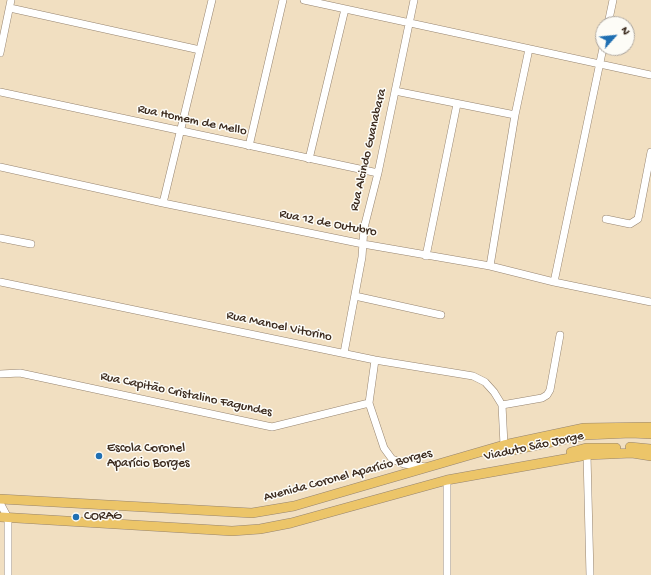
<!DOCTYPE html>
<html>
<head>
<meta charset="utf-8">
<style>
	body { margin:0 }
	#map { position:relative; width:651px; height:575px; overflow:hidden; background:#f1dfc1; font-family:"Gochi Hand",sans-serif }
	canvas { display:block }
	.north { position:absolute; left:595px; top:16px; width:40px; height:40px; box-sizing:border-box; background:#fdfcf7; border:1px solid #afa8a0; border-radius:50%; rotate:63deg; font-size:11px; font-weight:700; line-height:16px; text-align:center; color:#3b2a1e }
	.north::after { content:''; display:block; margin:auto; width:14px; height:18px; background:#1f6fb2; clip-path:polygon(50% 0,100% 100%,50% 72%,0 100%) }
</style>
</head>
<body>
<div id="map">
<canvas width="651" height="575"></canvas>
<div class="north">N</div>
</div>
<script>
const ctx = document.querySelector('canvas').getContext('2d');
ctx.lineJoin = 'round';
function poly(rows) {
  const path = new Path2D();
  for (const r of rows) {
    path.moveTo(r[0], r[1]);
    for (let i = 2; i < r.length; i += 2) path.lineTo(r[i], r[i + 1]);
  }
  return path;
}
function stroke(path, color, width, dash) {
  ctx.strokeStyle = color;
  ctx.lineWidth = width;
  ctx.lineCap = dash ? 'butt' : 'round';
  ctx.setLineDash(dash || []);
  ctx.stroke(path);
}
function label(font, color, halo, rows, align = 'center') {
  ctx.font = font + ' "Gochi Hand",sans-serif';
  ctx.lineWidth = 3;
  ctx.setLineDash([]);
  ctx.textBaseline = 'middle';
  ctx.strokeStyle = halo;
  ctx.fillStyle = color;
  for (const [text, x, y, turn = 0] of rows) {
    ctx.save();
    ctx.translate(x, y);
    ctx.rotate((+turn || 0) * Math.PI / 180);
    ctx.textAlign = isNaN(turn) ? turn : align;
    if (halo) ctx.strokeText(text, 0, 0);
    ctx.fillText(text, 0, 0);
    ctx.restore();
  }
}
const minor = poly([
	[304,0,651,75],
	[10,8,200,50],
	[608,24,613,0],
	[0,53,11,0],
	[395,91,515,115],
	[0,92,378,173],
	[249,146,283,0],
	[309,159,345,9],
	[0,167,163,203,363,244,490,266,554,282,651,302],
	[163,203,212,0],
	[606,219,630,224,638,219,651,152],
	[0,238,31,244],
	[426,256,457,104],
	[490,266,515,115,529,49],
	[0,282,375,360,473,376,485,382,494,392,502,405,504,445],
	[554,282,603,48],
	[355,296,441,315],
	[344,353,362,257,364,228,378,173,414,0],
	[375,360,369,403,384,448,392,459,404,464,426,467],
	[0,374,20,373,272,427,369,403],
	[502,405,542,398,547,395,550,390,560,335],
	[587,455,590,575],
	[447,480,447,575],
	[0,503,8,518,8,575]
]);
const major = poly([
	[630,447,651,449],
	[508,451,585,435,631,433,651,434],
	[571,452,586,448,616,448],
	[0,499,252,513,294,506,504,445,584,428,651,427],
	[0,517,232,531,260,529,291,523,447,480,587,455,632,453,651,456]
]);
const markers = [
	[99,456,4,"#1f6fb2"],
	[76,517,4,"#1f6fb2"]
];
const streetNames = [
	["Rua Homem de Mello",192,121,12],
	["Rua Alcindo Guanabara",369,150,-77],
	["Rua 12 de Outubro",328,224,11],
	["Rua Manoel Vitorino",279,327,12],
	["Rua Capitão Cristalino Fagundes",186,395,12],
	["Viaduto São Jorge",534,447,-12],
	["Avenida Coronel Aparício Borges",348,476,-15]
];
const poiNames = [
	["Escola Coronel",107,449],
	["Aparício Borges",107,464],
	["CORAG",84,517]
];
stroke(minor, '#968470', 8);
stroke(major, '#968470', 10);
stroke(minor, '#fff', 7);
stroke(major, '#ecc569', 9);
for (const [x, y, r, color] of markers) {
  const dot = new Path2D();
  dot.arc(x, y, r, 0, 2 * Math.PI);
  ctx.fillStyle = color;
  ctx.fill(dot);
  stroke(dot, '#fdfcf7', 1.5);
}
label('13px', '#3b2a1e', '#fdfcf7', streetNames);
label('13px', '#3b2a1e', '#fdfcf7', poiNames, 'left');
</script>
</body>
</html>
